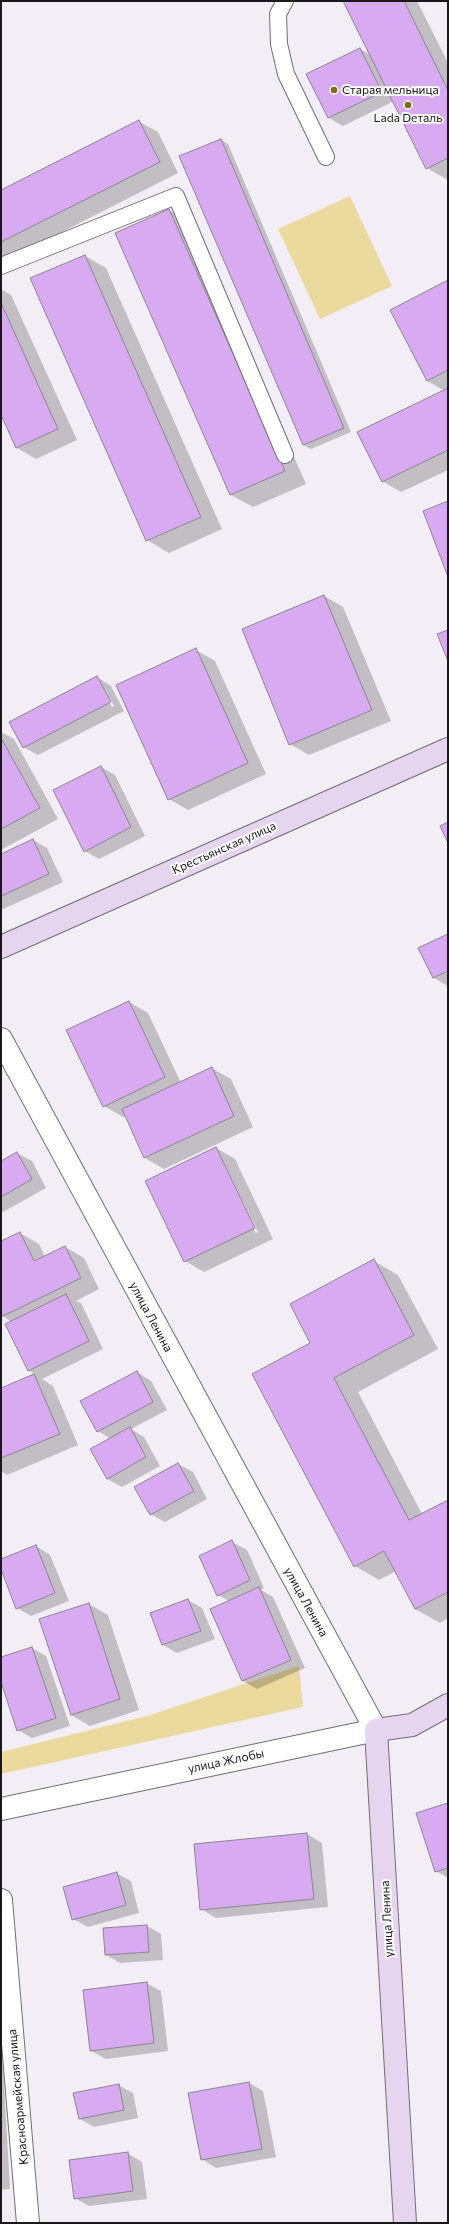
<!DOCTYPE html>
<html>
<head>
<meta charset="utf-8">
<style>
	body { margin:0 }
	#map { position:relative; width:449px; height:2224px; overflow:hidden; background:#f3eef6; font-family:Commissioner,sans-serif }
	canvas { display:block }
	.frame { position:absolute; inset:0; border:2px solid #1a181b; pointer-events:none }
</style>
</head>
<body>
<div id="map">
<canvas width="449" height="2224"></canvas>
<div class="frame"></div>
</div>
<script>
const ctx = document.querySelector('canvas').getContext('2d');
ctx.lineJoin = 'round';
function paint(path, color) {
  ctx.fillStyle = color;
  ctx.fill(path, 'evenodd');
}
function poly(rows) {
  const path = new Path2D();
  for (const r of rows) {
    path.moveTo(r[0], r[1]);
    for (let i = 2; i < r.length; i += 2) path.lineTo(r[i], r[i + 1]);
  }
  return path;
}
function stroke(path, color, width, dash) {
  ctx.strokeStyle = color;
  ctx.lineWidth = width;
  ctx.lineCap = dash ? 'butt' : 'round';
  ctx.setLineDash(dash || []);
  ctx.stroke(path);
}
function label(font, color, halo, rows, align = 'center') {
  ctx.font = font + ' Commissioner,sans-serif';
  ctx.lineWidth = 4;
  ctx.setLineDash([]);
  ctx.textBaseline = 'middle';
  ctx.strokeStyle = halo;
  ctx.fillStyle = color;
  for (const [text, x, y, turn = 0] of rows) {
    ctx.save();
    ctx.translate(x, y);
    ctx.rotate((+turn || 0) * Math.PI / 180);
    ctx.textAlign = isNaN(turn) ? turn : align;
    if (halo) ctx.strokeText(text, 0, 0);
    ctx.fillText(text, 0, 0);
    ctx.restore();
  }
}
const green = poly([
	[350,196,392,286,320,319,278,229],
	[299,1666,303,1707,1,1774,1,1752,147,1716]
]);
const shadow = poly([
	[344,1,417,1,448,63,448,178,446,179,427,168,394,101,343,126,329,118,308,75,360,49,371,55],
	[138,121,158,132,178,173,1,263,1,191],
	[221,140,228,144,351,432,311,449,303,445],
	[169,210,191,223,306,484,253,507,231,495,116,234],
	[85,256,106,268,222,529,169,553,147,540],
	[448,281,448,470,401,492,382,481,445,391,427,381],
	[1,289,11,295,77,440,36,459,17,448,1,412],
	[324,596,343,607,391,721,309,755,290,744],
	[196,650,215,661,266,774,188,810,169,799],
	[97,677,111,686,124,711,38,755,23,747],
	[102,688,104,688,114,706,112,707],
	[1,732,14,739,58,819,1,850],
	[101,767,115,775,145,836,99,859,85,851],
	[33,840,47,848,63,882,1,910,1,855],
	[448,935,448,986,434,978,420,948],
	[129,1002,148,1013,181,1083,211,1068,231,1079,253,1127,164,1169,145,1158,126,1116,123,1117,104,1106],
	[216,1148,235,1159,273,1239,204,1272,185,1261],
	[222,1163,224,1163,258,1232,256,1233],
	[17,1153,32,1161,46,1188,3,1212,1,1211,1,1162],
	[20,1233,39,1244,45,1257,65,1247,84,1258,99,1289,76,1301,81,1303,103,1349,42,1379,53,1386,78,1445,7,1475,1,1471,1,1389,35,1374,28,1370,11,1322,1,1314,1,1242],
	[374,1261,398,1275,438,1349,358,1392,422,1514,448,1501,448,1618,440,1623,415,1609,396,1571,379,1580,355,1566,311,1344],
	[137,1372,151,1381,167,1410,131,1429,144,1437,160,1466,122,1487,107,1479,111,1439,98,1431],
	[178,1464,193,1472,207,1499,165,1522,150,1514],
	[232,1542,247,1550,264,1588,261,1590,273,1597,305,1668,257,1689,243,1681,211,1609,229,1601,218,1595],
	[36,1546,50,1555,69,1601,31,1616,17,1608,1,1566,1,1560],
	[188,1600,202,1608,215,1639,177,1653,163,1645],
	[89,1604,108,1615,139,1710,90,1726,71,1715],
	[32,1648,46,1656,70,1726,32,1738,18,1730,1,1679,1,1658],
	[448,1804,448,1878,436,1871],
	[307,1834,322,1843,328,1907,216,1918,201,1909,195,1845],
	[116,1873,131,1881,139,1913,88,1927,73,1919],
	[147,1926,161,1934,163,1960,120,1963,106,1955],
	[146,1983,161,1991,168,2051,106,2059,91,2051],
	[1,2031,10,2189,1,2190],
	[249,2083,263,2091,276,2157,216,2168,202,2159],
	[118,2085,133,2093,138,2118,94,2127,80,2119],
	[127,2153,142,2162,147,2199,89,2206,75,2198]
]);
const building = poly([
	[343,1,404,1,448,90,448,158,426,169,343,1],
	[360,48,382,92,328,118,306,74,360,48],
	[139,120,160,162,1,242,1,190,139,120],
	[221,139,344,428,303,445,179,156,221,139],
	[169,209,285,471,230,495,115,233,169,209],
	[85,255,201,517,146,541,30,278,85,255],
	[448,280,448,370,427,381,390,310,448,280],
	[1,303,58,429,16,448,1,415,1,303],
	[448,388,448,450,382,482,357,432,448,388],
	[448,501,448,577,423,511,448,501],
	[324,595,372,710,289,745,242,629,324,595],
	[448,630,448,661,437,634,448,630],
	[196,648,248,763,168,800,116,685,196,648],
	[97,676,111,702,23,748,9,722,97,676],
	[1,738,40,808,1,829,1,738],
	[101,766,131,827,84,852,53,790,101,766],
	[448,822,448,843,440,826,448,822],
	[33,839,49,874,1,896,1,854,33,839],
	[448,934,448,971,433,978,418,948,448,934],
	[129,1001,165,1077,103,1107,66,1030,129,1001],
	[212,1067,234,1116,144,1158,122,1109,212,1067],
	[216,1147,255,1228,184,1262,145,1181,216,1147],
	[17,1152,32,1179,1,1197,1,1161,17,1152],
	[20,1232,34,1261,65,1246,81,1278,1,1317,1,1241,20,1232],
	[374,1259,414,1335,334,1378,409,1520,448,1500,448,1592,415,1609,384,1551,354,1567,252,1374,310,1343,290,1304,374,1259],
	[66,1294,89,1341,28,1371,5,1324,66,1294],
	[137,1371,153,1402,97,1432,80,1401,137,1371],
	[34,1374,60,1434,1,1458,1,1388,34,1374],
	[130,1427,146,1457,107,1479,90,1449,130,1427],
	[178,1463,194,1491,150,1515,134,1487,178,1463],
	[232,1540,250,1580,217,1596,199,1556,232,1540],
	[36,1545,55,1593,16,1609,1,1569,1,1559,36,1545],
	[259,1587,291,1660,242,1681,210,1609,259,1587],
	[188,1599,201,1631,162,1645,150,1613,188,1599],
	[89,1603,120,1699,71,1715,39,1619,89,1603],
	[32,1647,56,1718,17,1731,1,1682,1,1657,32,1647],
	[448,1803,448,1868,435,1872,416,1813,448,1803],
	[307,1833,314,1899,200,1910,194,1844,307,1833],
	[117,1872,126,1905,72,1920,63,1887,117,1872],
	[147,1925,149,1952,105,1955,103,1928,147,1925],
	[147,1982,154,2043,90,2051,83,1990,147,1982],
	[249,2082,262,2149,201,2160,188,2093,249,2082],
	[119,2084,124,2110,79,2119,73,2093,119,2084],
	[128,2152,133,2191,74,2199,69,2160,128,2152]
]);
const lane = poly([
	[285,1,278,14,279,44,286,74,326,157],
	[1,266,176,196,285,455]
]);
const street = poly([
	[1,1039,376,1730,1,1809],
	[1,1900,28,2223]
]);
const secondary = poly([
	[1,947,448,749],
	[405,2223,376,1730,412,1725,448,1705]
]);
const markers = [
	[334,90,4,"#806b04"],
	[408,105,4,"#806b04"]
];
const poiNames = [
	["Старая мельница",342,90],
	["Lada Dеталь",408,118,"center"]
];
const streetNames = [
	["Крестьянская улица",224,848,-24],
	["улица Ленина",151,1317,62],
	["улица Ленина",306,1602,61],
	["улица Жлобы",226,1761,-12],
	["улица Ленина",387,1919,-93],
	["Красноармейская улица",18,2097,-95]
];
paint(green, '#ebda9d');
paint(shadow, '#0003');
paint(building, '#d8aaf2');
stroke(building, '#8b868e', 1);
stroke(lane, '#726e75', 18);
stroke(street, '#726e75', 24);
stroke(secondary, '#726e75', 24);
stroke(lane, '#fff', 16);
stroke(street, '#fff', 22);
stroke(secondary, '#e6d5ee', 22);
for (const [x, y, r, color] of markers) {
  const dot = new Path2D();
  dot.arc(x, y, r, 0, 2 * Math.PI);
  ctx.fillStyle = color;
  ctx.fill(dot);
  stroke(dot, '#fefdfe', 1.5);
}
label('12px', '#1a181b', '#fefdfe', poiNames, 'left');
label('12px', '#1a181b', '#fefdfe', streetNames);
</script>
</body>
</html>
